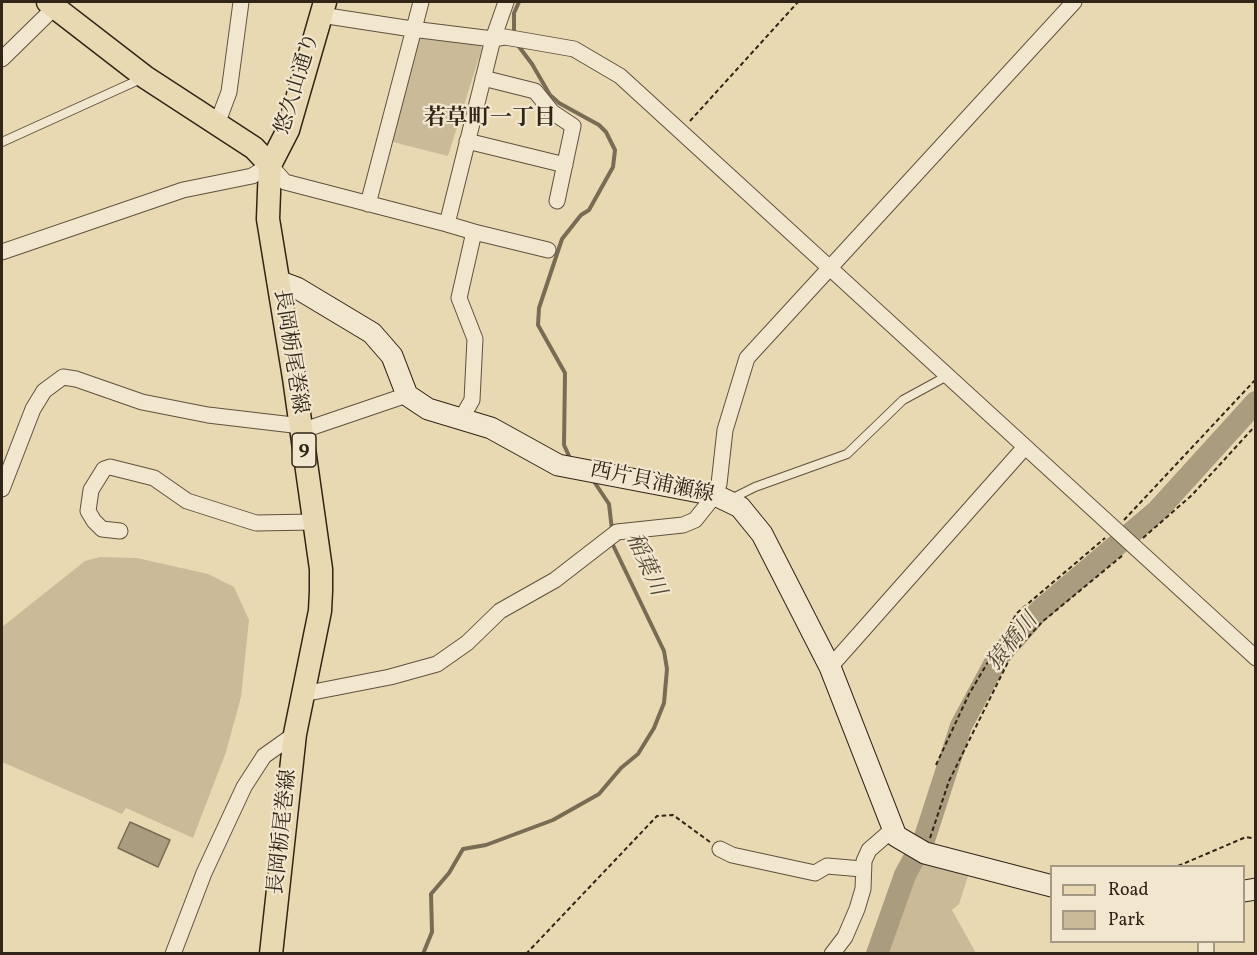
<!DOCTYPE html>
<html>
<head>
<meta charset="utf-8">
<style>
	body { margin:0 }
	#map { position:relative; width:1257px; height:955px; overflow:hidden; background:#e9d9b3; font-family:Vollkorn,serif }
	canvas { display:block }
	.frame { position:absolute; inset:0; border:3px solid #302516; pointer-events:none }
	.legend { position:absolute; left:1050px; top:865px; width:195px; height:78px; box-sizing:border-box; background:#f1e6ce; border:2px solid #a49984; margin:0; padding:8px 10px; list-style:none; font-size:18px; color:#302516 }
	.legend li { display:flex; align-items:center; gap:12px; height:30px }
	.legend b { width:30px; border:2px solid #a49984 }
</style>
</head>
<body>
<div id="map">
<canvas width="1257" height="955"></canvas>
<div class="frame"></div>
<ul class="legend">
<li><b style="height:8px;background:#e9d9b3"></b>Road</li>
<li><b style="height:16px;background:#caba98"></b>Park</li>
</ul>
</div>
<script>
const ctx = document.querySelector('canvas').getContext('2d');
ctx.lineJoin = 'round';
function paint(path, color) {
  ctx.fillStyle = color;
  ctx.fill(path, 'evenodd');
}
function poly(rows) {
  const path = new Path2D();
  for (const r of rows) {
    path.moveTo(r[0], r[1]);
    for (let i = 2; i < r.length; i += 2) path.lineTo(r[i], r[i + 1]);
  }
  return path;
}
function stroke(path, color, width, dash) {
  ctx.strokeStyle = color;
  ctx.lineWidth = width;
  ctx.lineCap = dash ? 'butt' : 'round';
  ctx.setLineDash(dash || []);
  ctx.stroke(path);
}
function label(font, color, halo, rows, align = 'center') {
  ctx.font = font + ' Vollkorn,"Noto Serif JP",serif';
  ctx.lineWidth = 4.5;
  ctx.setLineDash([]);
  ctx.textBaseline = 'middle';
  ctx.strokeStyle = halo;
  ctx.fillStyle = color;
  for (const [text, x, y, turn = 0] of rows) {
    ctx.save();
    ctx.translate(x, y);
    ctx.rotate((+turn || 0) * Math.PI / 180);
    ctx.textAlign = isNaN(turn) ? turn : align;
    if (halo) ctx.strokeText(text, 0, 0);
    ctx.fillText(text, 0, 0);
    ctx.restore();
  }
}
const green = poly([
	[416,35,477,42,482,48,448,156,389,141],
	[100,557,137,558,208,574,234,587,249,620,241,697,226,752,193,838,126,808,122,814,2,762,2,627,85,561],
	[932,861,970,870,959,904,952,910,976,953,885,954,917,865]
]);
const water = poly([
	[130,822,170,840,158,867,118,848,130,822]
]);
const stream = poly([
	[514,34,514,13,519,2],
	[517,44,532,64,550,95,559,103,599,125,606,132,615,150,613,167,589,210,581,215,562,239,539,308,538,325,565,373,564,445,570,458],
	[593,480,609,504,612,530],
	[423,954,432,932,431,894,449,873,463,849,486,845,553,820,599,794,621,768,638,754,654,728,664,703,667,669,664,651,612,543]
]);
const river = poly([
	[877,954,905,875,924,840,961,726,998,657,1038,612,1157,511,1256,402]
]);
const path = poly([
	[690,121,798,2],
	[1124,520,1256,379],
	[1143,538,1192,495,1256,425],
	[936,765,969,694,1017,613,1105,538],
	[930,838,949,781,1011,656,1042,622,1123,555],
	[1178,866,1246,837,1256,839],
	[526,954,657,816,673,815,710,842]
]);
const service = poly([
	[2,142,143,78],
	[733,498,755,487,847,454,903,400,947,376]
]);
const minor = poly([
	[321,15,412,29,493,39,505,37,574,49,620,76,1256,658],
	[2,59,55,7],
	[483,78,535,91,552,112,573,126,557,201],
	[217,124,229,92,241,2],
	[467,141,565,165],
	[368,204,421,2],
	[447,224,474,232,459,298,475,339,472,400,461,419],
	[474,232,548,250],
	[2,252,183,190,252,176,270,165,285,182,447,224,493,39,506,2],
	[2,489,33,409,44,391,63,377,76,379,142,402,208,415,293,425,301,431,407,395],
	[120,531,102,529,94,521,88,511,91,490,104,469,110,467,154,478,187,501,256,523,314,522],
	[830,667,1025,447],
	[303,694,390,677,437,664,467,643,500,611,555,580,617,532,683,525,695,520,715,495,719,484,725,430,747,358,1074,2],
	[720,849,732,855,815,873,827,866,862,869],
	[1206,942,1206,954],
	[173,954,204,873,244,787,264,756,295,734],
	[832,954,845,937,857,909,863,889,864,861,869,850,892,830]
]);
const secondary = poly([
	[278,281,297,288,372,333,392,356,407,395,428,409,491,428,558,465,715,495,740,507,762,534,830,667,896,836,925,853,1052,886],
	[1244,891,1256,889]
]);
const primary = poly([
	[48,2,145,77,254,148,270,165,268,219,294,378,321,569,321,591,320,611,295,734,271,954],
	[270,165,288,130,325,2]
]);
const shields = [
	[304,450,24]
];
const shieldNames = [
	["9",304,450]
];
const streetNames = [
	["悠久山通り",299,84,-73],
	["長岡栃尾巻線",289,352,81],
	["西片貝浦瀬線",652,484,12],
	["長岡栃尾巻線",284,832,-84]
];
const neighbourhoodNames = [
	["若草町一丁目",490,120]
];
const waterNames = [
	["稲葉川",644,565,66],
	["猿橋川",1014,643,-51]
];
paint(green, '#caba98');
paint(water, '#aa9c7e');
stroke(water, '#796c54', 1.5);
stroke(stream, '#796c54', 4);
stroke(river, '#aa9c7e', 22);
stroke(service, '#5e523d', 10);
stroke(minor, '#5e523d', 17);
stroke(secondary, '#302516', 23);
stroke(primary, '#302516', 25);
stroke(path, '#302516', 2, [4.5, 3]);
stroke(service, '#f1e6ce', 8);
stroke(minor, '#f1e6ce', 15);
stroke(secondary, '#f1e6ce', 21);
stroke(primary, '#e9d9b3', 22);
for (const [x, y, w] of shields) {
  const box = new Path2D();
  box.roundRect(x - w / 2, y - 17, w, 34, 4.5);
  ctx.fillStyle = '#f1e6ce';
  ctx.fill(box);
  stroke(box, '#302516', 1.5);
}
label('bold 20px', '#302516', null, shieldNames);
label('21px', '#302516', '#f1e6ce', streetNames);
label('bold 22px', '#302516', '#f1e6ce', neighbourhoodNames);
label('italic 22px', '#554935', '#f1e6ce', waterNames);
</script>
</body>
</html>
